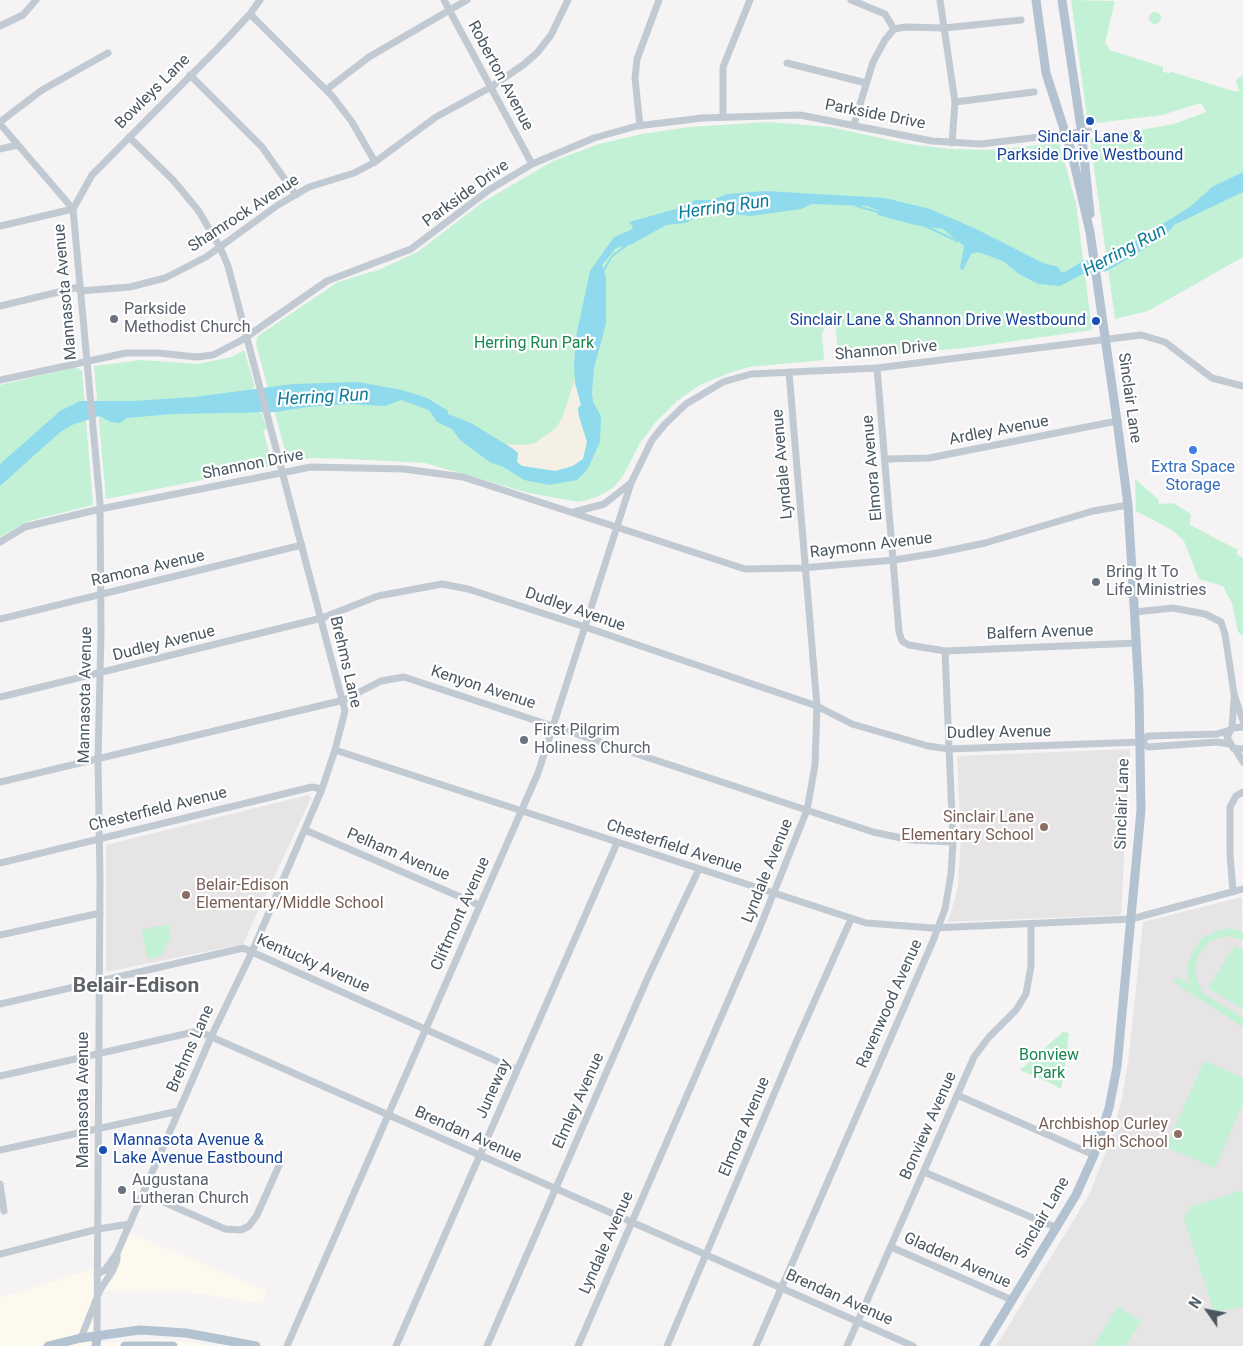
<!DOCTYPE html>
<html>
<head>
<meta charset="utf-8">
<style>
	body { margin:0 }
	#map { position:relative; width:1243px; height:1346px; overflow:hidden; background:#f5f3f3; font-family:Roboto,sans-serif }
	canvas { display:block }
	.north { position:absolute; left:1183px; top:1286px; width:50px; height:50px; -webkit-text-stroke:4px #fff; paint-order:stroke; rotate:303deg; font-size:14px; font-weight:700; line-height:20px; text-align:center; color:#4a5661 }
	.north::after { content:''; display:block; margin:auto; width:18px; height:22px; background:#4a5661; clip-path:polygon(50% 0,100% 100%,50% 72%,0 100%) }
</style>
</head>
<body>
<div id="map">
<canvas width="1243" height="1346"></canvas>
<div class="north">N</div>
</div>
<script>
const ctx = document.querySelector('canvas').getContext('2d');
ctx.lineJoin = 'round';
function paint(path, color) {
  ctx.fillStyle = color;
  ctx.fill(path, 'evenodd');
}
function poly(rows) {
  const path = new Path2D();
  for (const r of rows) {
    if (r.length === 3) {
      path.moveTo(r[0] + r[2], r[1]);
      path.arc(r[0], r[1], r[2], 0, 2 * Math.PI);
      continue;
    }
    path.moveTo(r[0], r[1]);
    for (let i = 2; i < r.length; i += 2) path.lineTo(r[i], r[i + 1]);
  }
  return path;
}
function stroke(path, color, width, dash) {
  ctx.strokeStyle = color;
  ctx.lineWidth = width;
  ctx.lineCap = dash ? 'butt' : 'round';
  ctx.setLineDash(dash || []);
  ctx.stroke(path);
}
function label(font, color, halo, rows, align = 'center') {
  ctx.font = font + ' Roboto,sans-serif';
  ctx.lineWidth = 4.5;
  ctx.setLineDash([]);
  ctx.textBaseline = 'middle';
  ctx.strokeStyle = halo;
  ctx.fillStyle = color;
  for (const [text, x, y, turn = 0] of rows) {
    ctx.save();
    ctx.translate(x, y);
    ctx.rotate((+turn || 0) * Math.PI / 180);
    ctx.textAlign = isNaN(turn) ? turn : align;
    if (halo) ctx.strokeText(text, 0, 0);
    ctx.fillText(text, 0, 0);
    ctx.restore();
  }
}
const commercial = poly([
	[126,1231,267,1291,262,1304,182,1291,97,1291,95,1343,168,1339,212,1346,0,1346,0,1298,98,1267,98,1275,106,1277]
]);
const education = poly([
	[1130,749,1121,915,948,922,958,887,961,840,957,756],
	[308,795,311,798,243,944,106,972,106,845],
	[1242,897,1243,1346,996,1346,1089,1195,1108,1147,1122,1099,1129,1055,1143,922]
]);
const green = poly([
	[1071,0,1115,1,1105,43,1110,50,1163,67,1163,72,1169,73,1172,72,1233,91,1239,91,1236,80,1243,75,1243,257,1148,311,1115,319,1090,139,1174,124,1206,112,1201,103,1162,115,1088,124],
	[1155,18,6],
	[768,122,830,127,908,144,951,149,990,150,1059,143,1076,203,1092,330,965,348,839,359,835,322,827,322,822,334,824,360,749,367,729,373,700,385,678,400,655,423,640,443,623,476,613,488,597,497,579,502,529,493,425,463,349,459,312,458,288,461,256,344,258,336,338,282,381,269,419,251,483,202,553,161,599,144,642,134,690,127],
	[244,350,255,387,252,388,259,413,262,414,267,429,263,430,273,466,106,499,94,366,141,360,198,364,232,357],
	[76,367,82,371,93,505,29,521,0,537,0,385],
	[1135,479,1158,499,1159,504,1173,503,1191,514,1190,525,1238,550,1236,554,1243,558,1243,636,1238,632,1232,603,1223,586,1199,579,1184,541,1172,530,1136,511],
	[169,924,171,936,161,956,148,959,141,930],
	[1221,929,1233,929,1243,932,1243,940,1228,936,1210,941,1198,956,1195,975,1203,993,1243,1018,1243,1027,1173,982,1177,977,1189,984,1187,966,1194,949,1201,939],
	[1235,945,1243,951,1243,1009,1208,988],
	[1063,1032,1069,1033,1064,1075,1061,1088,1058,1089,1057,1086,1020,1070],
	[1204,1061,1243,1078,1243,1103,1215,1168,1166,1147],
	[1243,1190,1243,1307,1214,1312,1184,1218,1190,1207],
	[1118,1306,1141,1321,1125,1346,1093,1346]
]);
const sand = poly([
	[575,379,581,405,578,408,579,416,587,441,583,459,573,466,555,471,522,466,517,462,518,457,504,444,524,445,535,443,556,428,562,418]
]);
const water = poly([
	[1243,172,1243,192,1174,225,1164,237,1107,271,1083,274,1060,286,1038,284,1019,274,1003,261,978,252,971,254,963,270,960,268,964,246,943,229,915,225,878,215,877,213,881,211,866,206,812,204,801,209,750,216,732,214,696,217,686,223,666,225,632,244,616,248,602,265,606,278,606,324,594,368,592,393,593,402,601,416,600,442,587,470,577,480,549,485,524,480,502,466,491,463,460,440,452,429,437,422,429,410,401,400,385,406,350,404,308,407,276,412,173,414,127,418,120,423,111,422,99,416,72,425,59,433,0,486,0,464,60,411,80,401,133,401,194,397,293,384,358,382,402,390,427,398,448,411,448,414,471,423,512,448,518,453,517,462,522,466,555,471,573,466,583,459,587,442,579,416,578,408,581,405,575,383,574,365,576,337,590,271,614,237,631,230,633,227,629,222,676,209,696,200,712,200,727,194,766,191,885,198,930,209,974,228,1043,263,1058,267,1061,272,1065,272,1083,261,1108,257,1130,245,1191,206,1212,187]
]);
const stream = poly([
	[856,206,882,213],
	[923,225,957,241],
	[602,273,612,256,627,245]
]);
const minor = poly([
	[444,0,532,164],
	[851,0,885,14,894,29],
	[940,0,955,102,952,143],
	[250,14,333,97,352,122,375,162],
	[0,26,23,15,36,0],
	[787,63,866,83],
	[190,75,262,147,296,195],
	[326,90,369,57,467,0],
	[955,102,1034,92],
	[723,117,723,67,750,0],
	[0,122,42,90,108,53],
	[0,124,73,209,100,503,101,634,98,759,100,879,97,1336],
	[854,124,873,62,885,40,894,29,905,27,944,28,1021,20],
	[640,126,635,78,637,59,659,0],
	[0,149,17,145],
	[73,209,92,175,222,44,250,14,260,0],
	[0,226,73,209],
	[80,291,130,287,165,278,206,257,278,205,309,187,354,173,375,162,436,117,491,87,523,65,537,53,551,35,568,0],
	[0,306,79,287],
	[877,368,899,632,902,641,909,645,945,651,1137,643],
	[0,380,126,353,158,353,197,357,213,355,242,340,327,281,411,249,489,190,532,164,594,138,637,126,702,118,800,115,932,141,981,144,1089,131],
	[885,459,929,458,1117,421],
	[574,512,604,504,631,483,652,440,665,424,686,404,723,382,751,374,877,368,1141,335,1165,342,1212,378,1243,386],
	[0,542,25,527,37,524,100,509,311,467,404,469,463,477,745,569,802,568,894,560,937,553,985,543,1093,511,1128,505],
	[1135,612,1173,608,1205,614,1221,622,1225,634,1234,694,1243,721],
	[0,619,302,545],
	[0,697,322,618,378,596,442,584,468,589,585,627,817,706,852,724,928,746,949,749,1141,742],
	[1243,727,1232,728,1227,737,1233,748,1243,749],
	[1232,728,1234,699],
	[1141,742,1148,736,1217,734,1230,730],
	[1141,742,1148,747,1217,742,1229,744],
	[1235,749,1243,762],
	[335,750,866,923,933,928,1131,919,1243,889],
	[0,782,344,700,381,681,404,677,873,832,911,840,953,842],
	[305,830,479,905],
	[0,863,312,787,322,789],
	[1233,892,1230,854,1230,807,1236,796,1243,792],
	[0,935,100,913],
	[0,1004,243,948,517,1070],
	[0,1076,198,1031,913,1346],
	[957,1095,1094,1155],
	[0,1150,179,1111],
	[924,1172,1055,1227],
	[0,1184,4,1211],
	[143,1193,225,1229,241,1230,249,1226,257,1215,281,1161],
	[891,1247,1012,1300],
	[0,1254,98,1229,130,1224],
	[97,1274,105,1270,117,1253,211,1037,252,952,322,789,335,750,345,711,228,266,220,247,198,210,173,180,129,137],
	[81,1338,100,1290,113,1270,117,1260,117,1253],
	[287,1346,538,773,631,483],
	[396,1346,617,843],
	[487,1346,648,977,699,869],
	[578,1346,758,932,807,810,815,765,817,706,789,372],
	[667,1346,794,1047,851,919],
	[756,1346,933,941,945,909,951,874,953,842,945,651],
	[847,1346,974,1057,989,1037,1016,1010,1026,994,1031,966,1031,924]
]);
const major = poly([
	[1062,0,1081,128,1090,214],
	[48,1346,81,1338,140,1330,186,1333,256,1346],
	[96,1346,97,1336],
	[125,1346,173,1346],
	[984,1346,1076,1195,1094,1155,1109,1108,1117,1067,1141,810,1139,693,1133,587,1128,505,1117,421,1090,232,1072,154,1046,73,1036,0]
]);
const markers = [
	[1090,121,5,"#1a4fb4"],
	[114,319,5,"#6b7280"],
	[1096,321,5,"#1a4fb4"],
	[1193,450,5,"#3f7fe0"],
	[1096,582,5,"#6b7280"],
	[524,740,5,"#6b7280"],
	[1044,827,5,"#8d6e63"],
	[186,895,5,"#8d6e63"],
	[1178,1134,5,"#8d6e63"],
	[103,1150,5,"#1a4fb4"],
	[122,1190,5,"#6b7280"]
];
const streetNames = [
	["Roberton Avenue",500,76,62],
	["Bowleys Lane",153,92,-45],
	["Parkside Drive",875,115,11],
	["Parkside Drive",466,194,-36],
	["Shamrock Avenue",244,214,-33],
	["Mannasota Avenue",66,292,-95],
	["Shannon Drive",886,351,-5],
	["Sinclair Lane",1129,398,82],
	["Ardley Avenue",999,431,-11],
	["Lyndale Avenue",783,464,-95],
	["Shannon Drive",253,465,-11],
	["Elmora Avenue",873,468,-95],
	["Raymonn Avenue",871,546,-7],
	["Ramona Avenue",148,569,-13],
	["Dudley Avenue",575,610,19],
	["Balfern Avenue",1040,633,-2],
	["Dudley Avenue",164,644,-14],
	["Brehms Lane",345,662,77],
	["Kenyon Avenue",483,688,18],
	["Mannasota Avenue",86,695,-89],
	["Dudley Avenue",999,733,-1],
	["Sinclair Lane",1123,804,-88],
	["Chesterfield Avenue",158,810,-14],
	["Chesterfield Avenue",674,847,18],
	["Pelham Avenue",398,855,23],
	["Lyndale Avenue",768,871,-68],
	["Cliftmont Avenue",461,914,-66],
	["Kentucky Avenue",313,964,24],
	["Ravenwood Avenue",890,1004,-66],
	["Brehms Lane",191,1049,-66],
	["Juneway",494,1089,-66],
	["Mannasota Avenue",84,1100,-90],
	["Elmley Avenue",579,1101,-66],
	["Bonview Avenue",929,1126,-66],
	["Elmora Avenue",745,1127,-67],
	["Brendan Avenue",468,1135,24],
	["Sinclair Lane",1043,1218,-60],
	["Lyndale Avenue",607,1243,-66],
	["Gladden Avenue",957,1261,24],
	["Brendan Avenue",839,1298,24]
];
const transitNames = [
	["Sinclair Lane &",1090,138],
	["Parkside Drive Westbound",1090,156],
	["Sinclair Lane & Shannon Drive Westbound",1086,321,"right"],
	["Mannasota Avenue &",113,1141,"left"],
	["Lake Avenue Eastbound",113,1159,"left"]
];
const worshipNames = [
	["Parkside",124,310],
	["Methodist Church",124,328],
	["Bring It To",1106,573],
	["Life Ministries",1106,591],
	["First Pilgrim",534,731],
	["Holiness Church",534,749],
	["Augustana",132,1181],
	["Lutheran Church",132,1199]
];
const parkNames = [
	["Herring Run Park",534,344],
	["Bonview",1049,1056],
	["Park",1049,1074]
];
const shopNames = [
	["Extra Space",1193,468],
	["Storage",1193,486]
];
const educationNames = [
	["Sinclair Lane",1034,818],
	["Elementary School",1034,836],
	["Belair-Edison",196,886,"left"],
	["Elementary/Middle School",196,904,"left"],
	["Archbishop Curley",1168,1125],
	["High School",1168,1143]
];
const waterNames = [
	["Herring Run",724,208,-8],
	["Herring Run",1125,251,-28],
	["Herring Run",323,398,-3]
];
const districtNames = [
	["Belair-Edison",136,987]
];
paint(commercial, '#fdf9ef');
paint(education, '#e6e4e5');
paint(green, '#c3f1d5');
paint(sand, '#f5f0e5');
paint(water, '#90daee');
stroke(stream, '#90daee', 2);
stroke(minor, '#c1cad2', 7);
stroke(major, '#b3c2d1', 9);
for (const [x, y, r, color] of markers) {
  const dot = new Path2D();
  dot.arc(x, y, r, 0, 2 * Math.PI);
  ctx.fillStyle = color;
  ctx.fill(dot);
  stroke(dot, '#fff', 2);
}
label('16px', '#4a5661', '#fff', streetNames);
label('16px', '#164399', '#fff', transitNames);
label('16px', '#5b616d', '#fff', worshipNames, 'left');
label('16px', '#17864f', '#fff', parkNames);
label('16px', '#366cbe', '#fff', shopNames);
label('16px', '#785e54', '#fff', educationNames, 'right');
label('italic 18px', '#0c7c9b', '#fff', waterNames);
label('bold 21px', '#5f6368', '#fff', districtNames);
</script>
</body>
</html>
